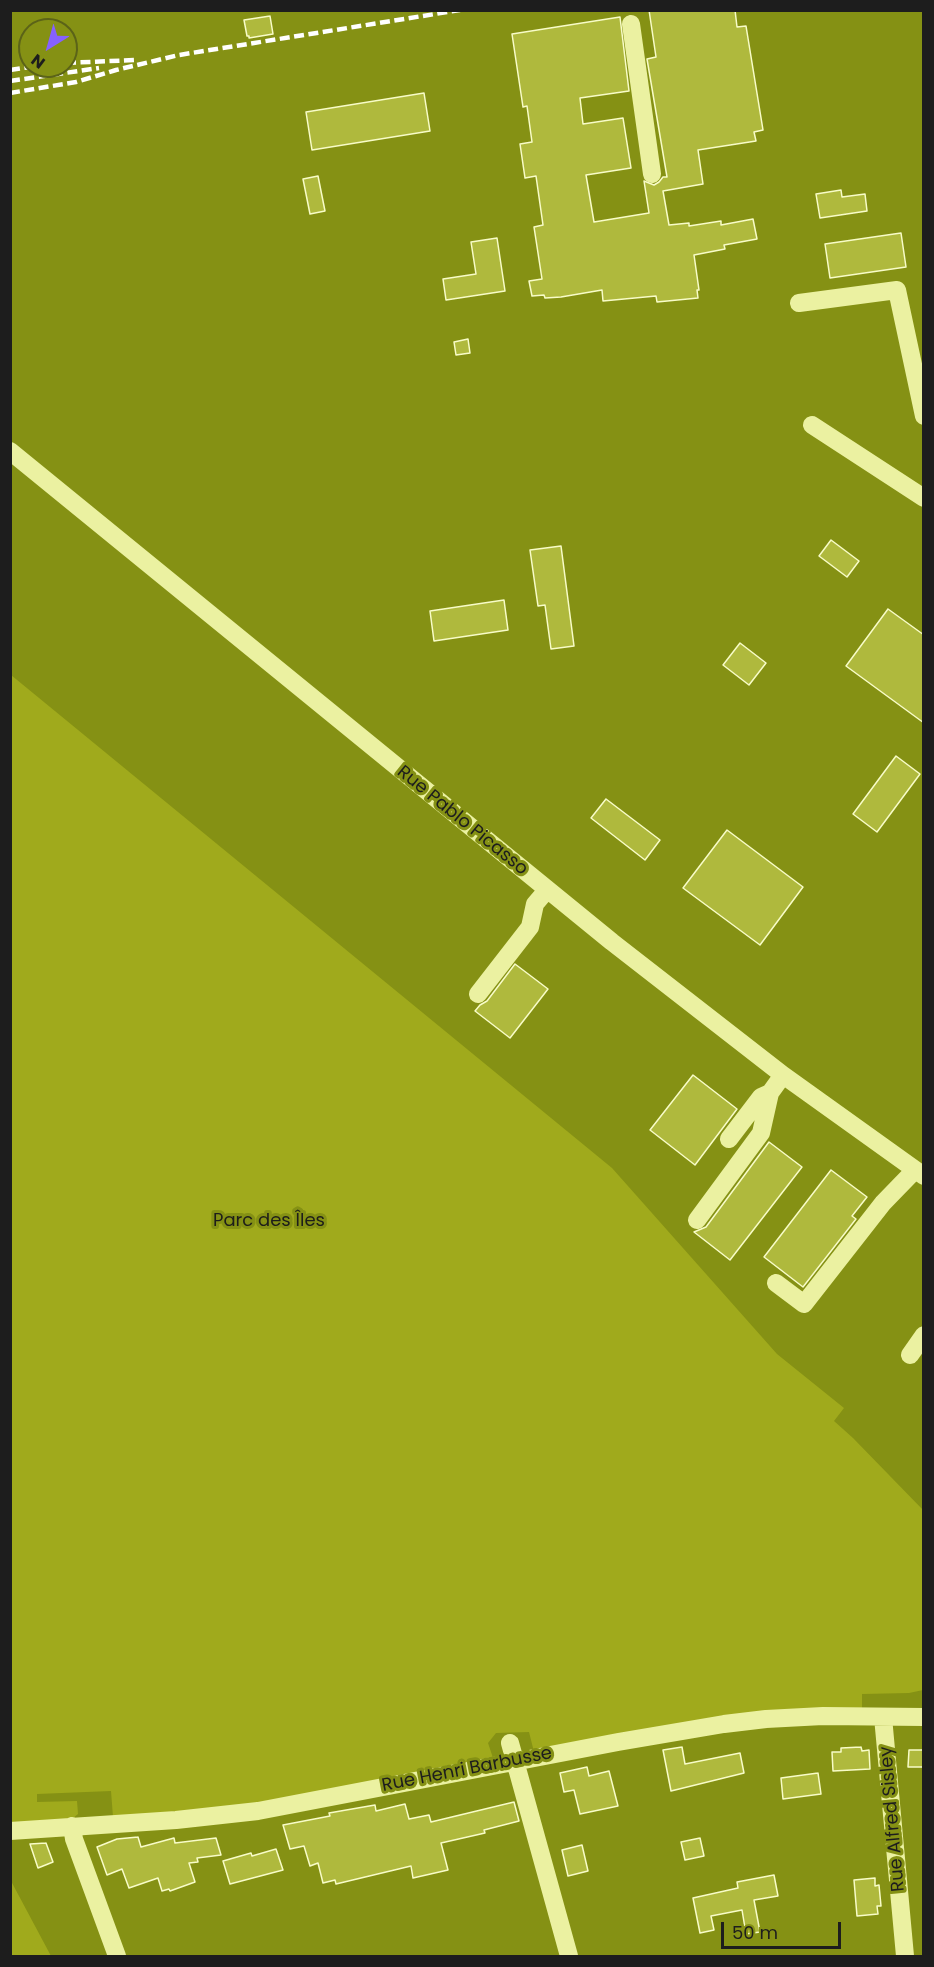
<!DOCTYPE html>
<html>
<head>
<meta charset="utf-8">
<style>
	body { margin:0 }
	#map { position:relative; width:934px; height:1967px; overflow:hidden; background:#859114; font-family:Poppins,sans-serif }
	canvas { display:block }
	.frame { position:absolute; inset:0; border:12px solid #1d1d1d; pointer-events:none }
	.north { position:absolute; left:18px; top:18px; width:60px; height:60px; box-sizing:border-box; background:#859114; border:2px solid #5b6318; border-radius:50%; rotate:217deg; font-size:16px; font-weight:700; line-height:24px; text-align:center; color:#1d1d1d }
	.north::after { content:''; display:block; margin:auto; width:21px; height:27px; background:#8661ff; clip-path:polygon(50% 0,100% 100%,50% 72%,0 100%) }
	.scale { position:absolute; left:721px; top:1922px; width:120px; height:27px; box-sizing:border-box; border:3px solid #1d1d1d; border-top:0; padding-left:8px; font-size:18px; line-height:21px; white-space:nowrap; color:#1d1d1d; -webkit-text-stroke:4px #859114; paint-order:stroke }
</style>
</head>
<body>
<div id="map">
<canvas width="934" height="1967"></canvas>
<div class="frame"></div>
<div class="north">N</div>
<div class="scale">50 m</div>
</div>
<script>
const ctx = document.querySelector('canvas').getContext('2d');
ctx.lineJoin = 'round';
function paint(path, color) {
  ctx.fillStyle = color;
  ctx.fill(path, 'evenodd');
}
function poly(rows) {
  const path = new Path2D();
  for (const r of rows) {
    path.moveTo(r[0], r[1]);
    for (let i = 2; i < r.length; i += 2) path.lineTo(r[i], r[i + 1]);
  }
  return path;
}
function stroke(path, color, width, dash) {
  ctx.strokeStyle = color;
  ctx.lineWidth = width;
  ctx.lineCap = dash ? 'butt' : 'round';
  ctx.setLineDash(dash || []);
  ctx.stroke(path);
}
function label(font, color, halo, rows, align = 'center') {
  ctx.font = font + ' Poppins,sans-serif';
  ctx.lineWidth = 6;
  ctx.setLineDash([]);
  ctx.textBaseline = 'middle';
  ctx.strokeStyle = halo;
  ctx.fillStyle = color;
  for (const [text, x, y, turn = 0] of rows) {
    ctx.save();
    ctx.translate(x, y);
    ctx.rotate((+turn || 0) * Math.PI / 180);
    ctx.textAlign = isNaN(turn) ? turn : align;
    if (halo) ctx.strokeText(text, 0, 0);
    ctx.fillText(text, 0, 0);
    ctx.restore();
  }
}
const green = poly([
	[11,675,612,1168,777,1354,844,1408,834,1421,853,1438,924,1511,923,1690,909,1693,862,1694,862,1710,534,1752,529,1732,496,1733,488,1743,493,1758,248,1805,113,1817,111,1791,37,1794,37,1802,77,1801,78,1814,72,1819,11,1824],
	[11,1881,51,1956,11,1956]
]);
const building = poly([
	[649,10,735,10,737,27,746,26,763,130,754,132,756,141,698,150,703,184,663,191,669,225,689,223,689,226,721,221,721,225,753,219,757,239,724,245,725,249,694,255,699,290,697,290,698,298,657,302,656,296,603,301,602,290,561,297,545,298,544,295,532,296,529,281,542,279,534,227,543,225,536,176,525,178,520,144,532,142,527,106,523,107,512,34,620,17,629,91,580,98,583,124,623,118,631,168,586,175,594,222,649,213,644,181,654,185,659,182,663,177,667,177,647,59,656,57,649,10],
	[270,16,273,34,249,38,249,36,247,36,244,20,270,16],
	[424,93,430,131,312,150,306,112,424,93],
	[318,176,325,211,310,214,303,179,318,176],
	[841,190,842,197,865,194,867,211,820,218,816,194,841,190],
	[901,233,906,267,830,278,825,244,901,233],
	[497,238,505,291,446,300,443,279,476,274,471,242,497,238],
	[468,339,470,353,456,355,454,342,468,339],
	[831,540,859,561,847,577,819,556,831,540],
	[561,546,574,646,551,649,545,605,538,606,530,550,561,546],
	[504,600,508,630,434,641,430,611,504,600],
	[888,609,924,635,924,723,846,666,888,609],
	[740,643,766,663,749,685,723,665,740,643],
	[896,756,920,774,877,832,853,814,896,756],
	[606,799,660,840,645,860,591,818,606,799],
	[727,830,803,887,760,945,683,888,727,830],
	[515,964,548,989,510,1038,475,1011,480,1005,487,1001,515,964],
	[693,1075,737,1109,695,1165,650,1130,693,1075],
	[769,1142,802,1167,730,1260,694,1232,706,1227,769,1142],
	[831,1170,867,1197,852,1216,856,1219,803,1287,764,1257,831,1170],
	[682,1747,685,1764,740,1753,744,1773,671,1791,663,1750,682,1747],
	[861,1747,862,1751,869,1750,870,1769,833,1771,832,1752,841,1752,841,1748,861,1747],
	[909,1750,924,1750,924,1767,908,1767,909,1750],
	[587,1767,589,1776,609,1771,618,1806,580,1814,574,1790,564,1792,560,1773,587,1767],
	[818,1773,821,1794,783,1799,781,1778,818,1773],
	[514,1802,519,1821,484,1830,485,1833,441,1843,448,1870,413,1878,411,1866,336,1884,335,1880,323,1883,318,1863,310,1866,304,1846,290,1849,283,1825,330,1816,329,1813,375,1805,376,1811,405,1804,409,1819,429,1815,431,1822,514,1802],
	[138,1837,141,1847,174,1838,175,1843,216,1838,221,1855,197,1858,198,1862,189,1863,195,1882,170,1891,169,1889,162,1891,158,1878,129,1888,122,1869,107,1875,97,1847,117,1839,138,1837],
	[700,1838,704,1856,685,1860,681,1842,700,1838],
	[46,1843,53,1862,38,1868,30,1844,46,1843],
	[582,1845,588,1871,568,1876,562,1850,582,1845],
	[276,1849,283,1870,230,1884,223,1861,251,1853,252,1856,276,1849],
	[774,1875,778,1896,754,1900,760,1932,746,1934,742,1910,711,1916,714,1930,700,1933,693,1898,738,1888,737,1882,774,1875],
	[875,1878,875,1886,879,1885,881,1906,877,1906,878,1914,857,1916,854,1880,875,1878]
]);
const minor = poly([
	[631,24,652,174],
	[799,303,897,290,924,416],
	[812,425,924,498],
	[10,451,612,942,783,1075,924,1176],
	[478,994,530,927,535,904,547,890],
	[729,1139,761,1097,770,1093],
	[697,1220,761,1133,770,1093,783,1075],
	[776,1283,804,1304,883,1203,915,1170],
	[910,1355,924,1335],
	[883,1717,905,1956],
	[510,1743,569,1956],
	[72,1826,74,1839,117,1956],
	[10,1831,176,1820,258,1811,618,1742,724,1724,766,1719,823,1716,924,1717]
]);
const rail = poly([
	[66,63,135,60],
	[10,70,36,66],
	[10,81,99,68],
	[10,93,76,82,116,70,179,55,460,10]
]);
const streetNames = [
	["Rue Pablo Picasso",462,821,39],
	["Rue Henri Barbusse",467,1770,-11],
	["Rue Alfred Sisley",893,1819,-95]
];
const parkNames = [
	["Parc des Îles",269,1221]
];
paint(green, '#a0aa1c');
paint(building, '#afb93d');
stroke(building, '#f8fcc8', 1.5);
stroke(minor, '#ebf1a1', 18);
stroke(rail, '#fff', 4.5, [10, 4.5]);
label('18px', '#1d1d1d', '#859114', streetNames);
label('18px', '#1d1d1a', '#859114', parkNames);
</script>
</body>
</html>
